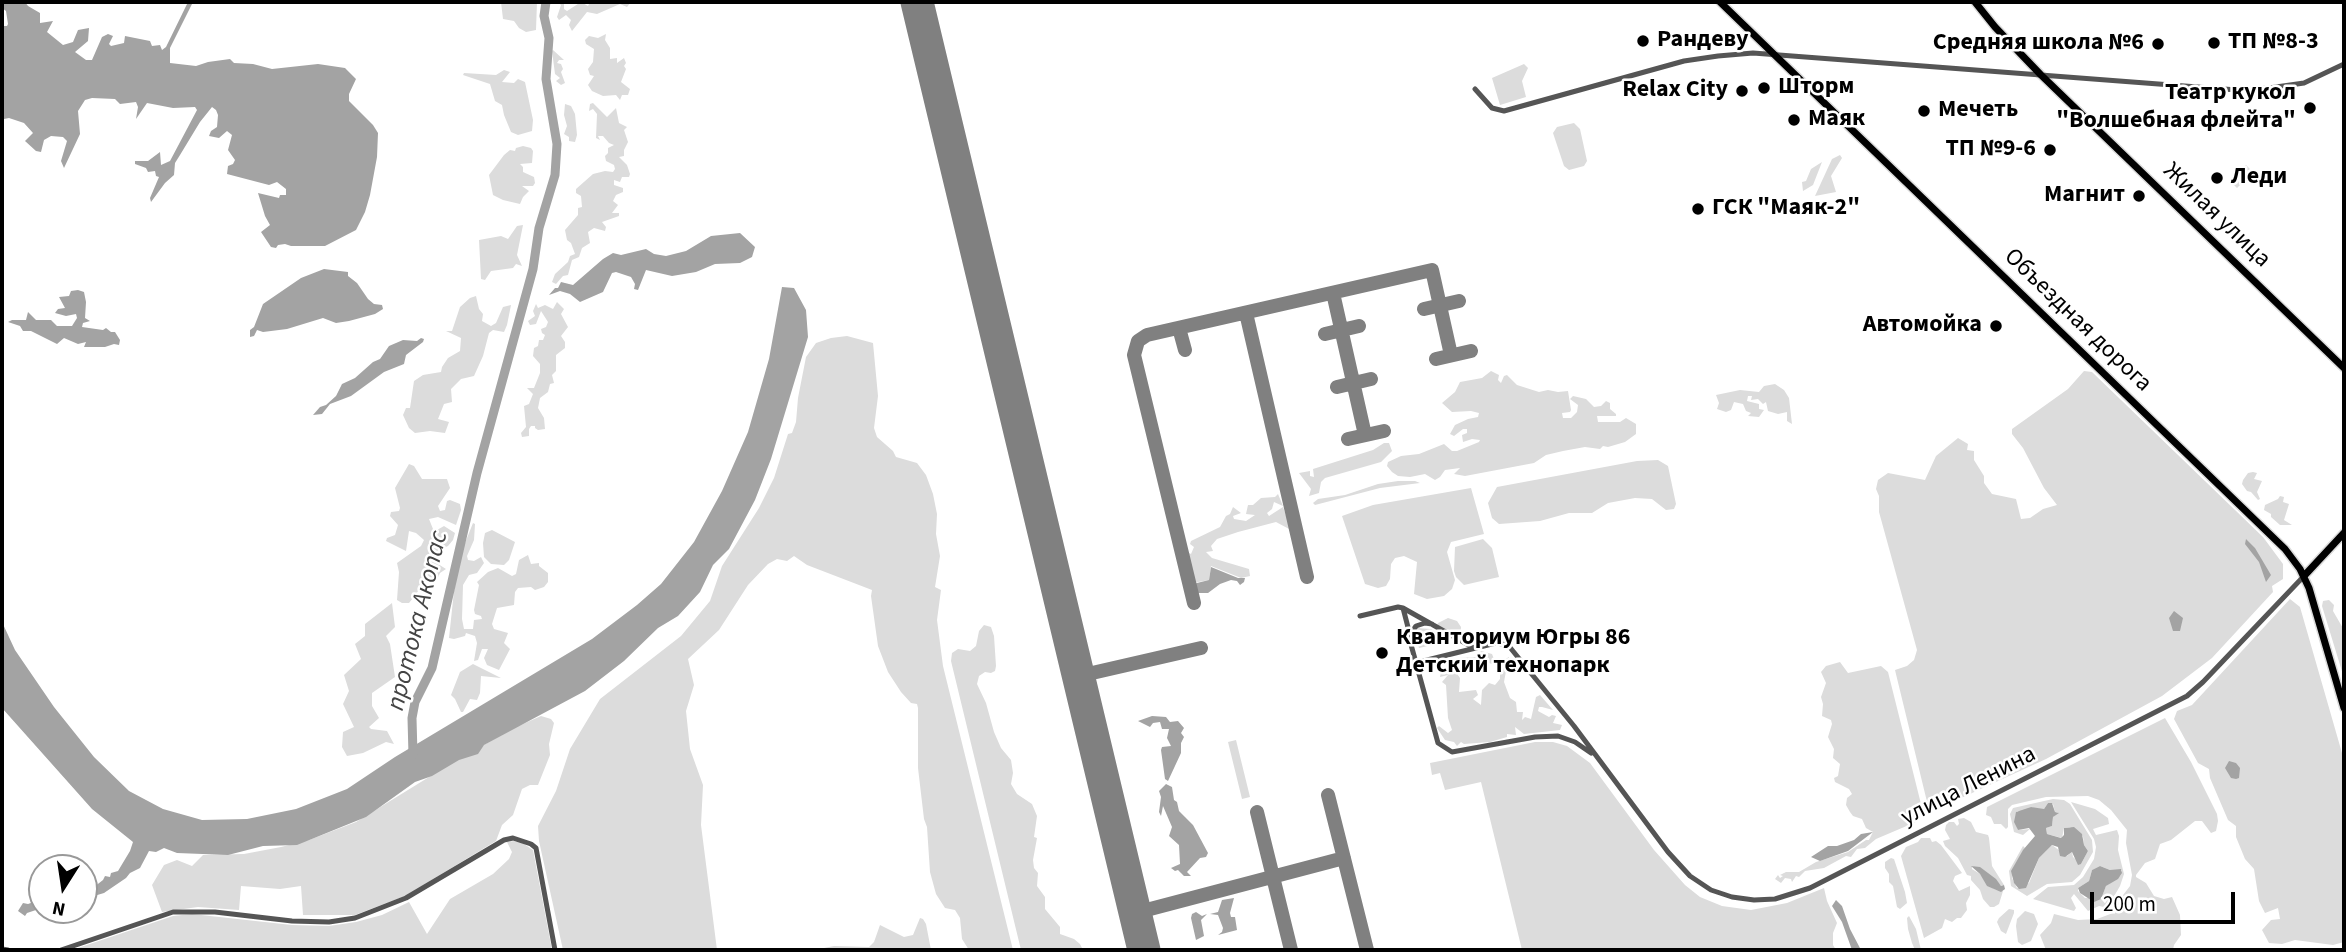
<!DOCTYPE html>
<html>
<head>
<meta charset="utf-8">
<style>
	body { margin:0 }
	#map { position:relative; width:2346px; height:952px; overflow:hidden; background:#fff; font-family:"Source Sans 3",sans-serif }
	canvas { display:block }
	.frame { position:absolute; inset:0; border:4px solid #000; pointer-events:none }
	.north { position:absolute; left:28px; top:854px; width:70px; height:70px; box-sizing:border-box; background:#fff; border:2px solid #999; border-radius:50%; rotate:192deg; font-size:19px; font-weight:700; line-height:28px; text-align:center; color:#000 }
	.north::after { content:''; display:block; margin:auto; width:24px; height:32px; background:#000; clip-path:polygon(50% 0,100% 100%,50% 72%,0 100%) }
	.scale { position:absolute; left:2090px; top:892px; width:145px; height:32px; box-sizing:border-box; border:4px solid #000; border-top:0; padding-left:9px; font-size:21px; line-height:24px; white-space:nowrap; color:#000; -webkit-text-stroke:5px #fff; paint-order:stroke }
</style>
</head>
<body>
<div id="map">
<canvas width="2346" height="952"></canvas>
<div class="frame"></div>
<div class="north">N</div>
<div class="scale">200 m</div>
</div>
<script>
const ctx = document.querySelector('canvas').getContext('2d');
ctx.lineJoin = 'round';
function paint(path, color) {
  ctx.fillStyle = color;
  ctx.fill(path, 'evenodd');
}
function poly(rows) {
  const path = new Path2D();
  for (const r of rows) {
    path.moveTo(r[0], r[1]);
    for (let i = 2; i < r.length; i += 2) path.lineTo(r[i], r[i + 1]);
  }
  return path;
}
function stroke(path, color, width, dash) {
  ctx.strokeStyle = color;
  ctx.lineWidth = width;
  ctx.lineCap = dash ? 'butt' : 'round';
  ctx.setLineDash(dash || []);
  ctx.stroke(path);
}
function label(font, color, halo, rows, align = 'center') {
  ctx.font = font + ' "Source Sans 3",sans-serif';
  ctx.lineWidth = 5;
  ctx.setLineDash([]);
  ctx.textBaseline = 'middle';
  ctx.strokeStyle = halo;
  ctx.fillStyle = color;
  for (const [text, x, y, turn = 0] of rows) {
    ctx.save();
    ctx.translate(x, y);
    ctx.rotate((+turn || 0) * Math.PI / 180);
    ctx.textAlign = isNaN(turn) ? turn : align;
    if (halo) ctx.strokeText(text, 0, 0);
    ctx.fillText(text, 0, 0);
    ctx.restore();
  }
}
const green = poly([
	[501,2,537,2,536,30,526,32,519,28,514,21,503,19],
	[558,2,564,2,564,9,567,11,581,2,588,6,590,2,631,2,627,7,620,4,597,14,587,12,572,31,569,25,571,20,566,15,559,20,557,17,561,5],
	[606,34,605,40,610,48,610,59,617,58,617,63,624,58,626,63,624,66,626,69,621,82,630,89,628,95,622,95,620,100,616,95,603,96,592,91,588,85,594,76,590,75,588,69,593,62,594,49,586,44,585,40,589,36,598,38],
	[553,50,564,60,559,60,557,63,561,64,563,69,561,72,565,83,561,85,556,81,560,78,555,74,552,51],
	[1524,64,1528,68,1522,81,1526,97,1500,105,1492,78],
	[504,70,510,72,502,82,514,83,518,79,525,82,533,120,532,131,518,135,511,132,504,115,502,105,495,101,490,84,463,75,464,73,496,75],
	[593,103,607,117,616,108,619,123,627,127,624,130,628,142,624,150,624,156,619,157,627,165,630,174,629,177,622,177,620,182,614,180,614,185,623,188,623,192,616,195,613,201,618,205,612,213,619,213,619,216,602,222,606,227,605,231,594,228,588,232,590,243,582,248,579,257,572,260,568,275,563,276,556,284,552,282,555,274,568,262,570,256,575,254,571,243,567,240,565,230,578,215,578,208,582,207,581,196,576,193,576,189,593,174,605,171,613,172,615,169,614,165,606,161,605,156,608,153,608,148,614,145,609,143,603,136,598,136,600,140,596,138,597,114,593,109,589,111,590,104],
	[565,104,571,106,575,114,577,135,575,142,569,141,569,137,564,134,567,126,564,115],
	[1574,123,1580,129,1587,161,1584,166,1569,170,1564,166,1553,133,1557,127],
	[523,146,531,148,533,151,532,163,520,164,523,167,523,172,534,177,535,183,533,186,522,186,529,191,523,197,520,204,503,200,493,195,489,175,504,155,510,150,515,151,516,148],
	[1840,155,1842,158,1831,176,1836,192,1815,196,1832,159],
	[1822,162,1813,185,1803,191,1802,182,1806,181,1811,169],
	[2246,165,2253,172,2237,188,2230,181],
	[523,225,517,255,522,266,516,264,513,268,491,271,485,280,481,279,479,240,501,236,508,239,517,226],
	[476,296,479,309,483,314,482,321,491,326,496,323,503,307,511,305,507,325,504,332,493,330,489,333,483,356,474,376,461,379,451,389,452,402,444,404,438,419,449,422,445,433,430,431,415,433,409,428,403,415,406,408,410,408,414,381,423,375,441,372,442,367,448,358,460,351,461,338,446,331,452,331,460,307,470,298],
	[557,302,564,309,561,314,568,327,561,336,565,342,565,348,556,355,556,371,552,375,554,383,550,384,548,392,540,398,538,408,544,418,545,429,538,430,535,428,535,426,531,426,529,429,529,436,522,437,521,433,526,427,524,406,529,404,533,394,527,388,534,388,540,373,540,364,533,356,534,348,538,346,539,340,543,340,545,335,542,333,541,329,546,327,548,322,541,311,536,324,530,325,528,321,535,316,533,311,536,304,538,308,545,305,553,309],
	[847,336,873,343,878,396,874,428,877,437,893,451,896,457,917,463,926,475,933,494,937,514,936,534,940,556,935,587,941,590,937,620,943,666,1013,950,969,950,962,939,960,918,955,910,945,908,936,894,930,872,927,827,924,819,918,768,918,708,917,704,911,703,901,692,888,672,878,646,871,596,872,590,807,565,794,556,787,561,777,559,768,564,748,585,719,630,688,659,694,685,686,711,690,749,703,785,701,825,717,950,563,950,539,841,538,826,556,791,570,749,600,699,681,636,710,601,722,566,759,508,774,478,788,434,792,433,796,422,798,398,806,357,816,343,831,338],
	[1491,371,1499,375,1498,380,1501,383,1504,376,1507,375,1517,385,1539,392,1548,390,1558,392,1568,391,1571,410,1570,412,1562,413,1563,418,1571,418,1577,412,1578,405,1570,399,1573,396,1586,399,1594,407,1601,406,1606,401,1610,403,1610,409,1616,414,1616,416,1597,416,1598,422,1620,422,1626,418,1636,424,1636,434,1625,442,1608,447,1603,446,1600,449,1585,447,1563,451,1546,455,1534,463,1465,476,1454,474,1460,468,1445,470,1440,477,1435,480,1425,474,1410,477,1398,476,1392,472,1387,466,1388,462,1401,456,1419,454,1444,444,1452,451,1457,451,1479,442,1480,440,1472,439,1463,442,1462,435,1467,433,1467,429,1463,429,1454,436,1450,434,1455,425,1468,419,1478,417,1479,413,1471,411,1452,412,1442,403,1455,392,1460,382,1482,378],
	[2084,371,2092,372,2263,537,2283,564,2283,579,2272,586,2273,592,2212,658,2162,696,2046,759,1959,799,1929,810,1895,670,1907,666,1914,660,1917,650,1879,512,1879,496,1876,489,1878,480,1888,473,1925,480,1936,456,1958,438,1968,444,1967,450,1974,451,1974,460,1984,476,1984,483,1992,494,2016,499,2021,519,2030,518,2043,509,2057,505,2044,488,2023,448,2012,434,2012,429,2068,389],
	[1775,384,1784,390,1789,398,1792,424,1787,421,1787,412,1778,414,1768,411,1766,402,1763,404,1758,399,1751,400,1752,396,1748,396,1747,401,1759,404,1759,409,1764,410,1759,417,1748,416,1751,413,1746,411,1743,404,1734,402,1731,410,1726,412,1717,409,1719,403,1716,395,1740,390,1759,392,1764,386],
	[1384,443,1389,443,1392,451,1381,462,1325,478,1321,482,1319,493,1309,496,1311,489,1299,473,1310,471,1310,476,1314,477,1313,469,1373,450],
	[1658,460,1668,466,1676,504,1674,509,1666,510,1652,499,1635,498,1608,503,1592,513,1569,513,1540,521,1499,524,1492,518,1488,503,1497,487,1637,461],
	[409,464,414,466,422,479,447,479,450,488,438,506,440,511,445,510,447,501,450,500,460,504,461,510,456,525,438,517,429,519,433,529,437,530,444,526,455,533,453,540,448,546,437,551,435,562,446,569,440,573,437,580,421,580,421,587,413,598,409,603,402,603,397,600,399,572,397,563,421,546,424,540,416,533,409,531,406,551,386,541,387,538,395,535,398,525,390,516,391,512,399,511,400,508,395,488],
	[2253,472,2257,473,2254,479,2262,481,2257,492,2260,499,2258,500,2251,492,2247,491,2242,484,2243,480,2248,473],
	[1398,481,1415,481,1420,483,1380,488,1315,505,1313,503,1318,499,1345,495,1378,484],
	[1471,488,1484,534,1451,542,1447,552,1455,580,1452,589,1444,596,1427,599,1414,594,1417,562,1404,556,1395,558,1391,564,1390,579,1386,586,1378,588,1365,584,1342,516,1373,505],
	[1278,494,1283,506,1274,502,1272,509,1267,513,1269,516,1283,507,1291,530,1276,522,1238,532,1217,539,1211,546,1213,551,1206,552,1212,558,1249,569,1250,576,1241,578,1211,566,1209,580,1193,583,1190,588,1180,543,1184,543,1187,552,1191,554,1194,547,1190,544,1191,541,1220,527,1226,516,1230,514,1233,507,1241,513,1233,516,1234,519,1246,521,1255,515,1246,514,1248,505,1253,505,1261,498,1275,497],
	[2280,496,2284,497,2283,502,2289,504,2284,520,2292,525,2280,525,2271,517,2271,514,2264,510,2265,505,2278,499],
	[473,523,475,524,474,540,467,556,468,560,474,561,481,557,484,563,477,573,469,575,463,585,462,619,464,629,473,629,474,620,482,619,481,616,475,614,474,610,479,585,477,582,488,572,498,568,512,576,516,574,519,560,528,555,531,564,539,563,539,566,548,573,548,582,544,587,535,590,531,587,518,588,515,592,514,605,497,608,492,624,494,629,508,633,504,643,510,649,499,670,487,665,484,658,488,649,482,649,478,660,474,661,477,643,475,636,466,633,465,636,454,639,449,638,454,591,463,548],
	[492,530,515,542,509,560,504,565,491,564,484,557,483,543,485,533],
	[1483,539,1492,548,1499,577,1464,585,1456,577,1454,571,1455,547],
	[2290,599,2300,607,2344,760,2344,942,2333,945,2295,940,2282,944,2269,943,2262,930,2271,920,2280,919,2278,908,2265,913,2259,901,2254,869,2245,859,2236,837,2236,826,2228,820,2210,778,2209,769,2198,763,2174,719,2177,711,2192,705],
	[2329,600,2334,605,2333,611,2344,630,2344,678,2322,606,2323,601],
	[392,603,395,627,386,636,390,644,395,677,372,693,372,706,379,718,369,727,371,729,387,731,394,744,386,742,363,753,347,756,342,747,343,732,354,727,343,704,349,691,344,675,361,659,355,644,365,636,365,624],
	[1448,618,1457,621,1461,627,1460,639,1437,626,1438,623],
	[984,625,991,627,994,636,996,666,995,671,991,673,985,672,979,676,977,684,986,703,994,732,1001,748,1011,760,1013,773,1011,784,1017,794,1032,804,1037,816,1034,837,1037,838,1033,860,1034,868,1038,873,1037,886,1045,897,1045,909,1060,927,1060,934,1074,939,1080,944,1083,950,1021,950,951,661,952,653,958,649,970,651,976,646,979,631],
	[1417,628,1431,629,1438,634,1445,634,1447,638,1441,643,1419,648,1413,631],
	[1481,651,1492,654,1494,659,1492,664,1489,663,1475,669,1462,666,1461,670,1459,669,1459,658,1477,657],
	[1509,657,1509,662,1504,665,1506,671,1504,682,1510,698,1516,702,1517,712,1523,712,1522,720,1525,717,1531,719,1536,697,1540,695,1553,710,1542,707,1539,707,1538,711,1549,717,1552,715,1556,716,1553,723,1562,725,1560,730,1524,734,1515,727,1516,735,1507,734,1507,737,1490,742,1464,744,1461,742,1457,746,1454,742,1445,740,1437,728,1439,726,1448,733,1452,730,1448,718,1446,685,1442,682,1448,675,1440,677,1442,668,1450,664,1460,678,1459,692,1476,690,1478,695,1473,699,1481,705,1482,690,1489,683,1495,685,1500,679,1500,662],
	[1840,662,1848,673,1881,666,1888,672,1923,812,1918,816,1916,822,1876,839,1865,848,1857,849,1851,857,1846,856,1824,868,1805,871,1799,877,1796,876,1792,882,1791,879,1785,878,1781,883,1775,879,1778,875,1780,878,1783,876,1780,875,1786,872,1799,872,1816,862,1848,852,1866,840,1869,840,1873,832,1866,828,1862,819,1853,816,1850,812,1846,805,1847,798,1852,794,1849,789,1835,782,1834,778,1838,776,1840,764,1833,758,1834,749,1828,737,1832,724,1831,720,1822,716,1823,704,1821,697,1826,683,1821,672,1826,666],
	[473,664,501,678,481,676,480,693,477,700,470,699,463,712,461,712,455,699,451,695,460,672],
	[541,716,551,719,554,723,549,744,550,755,538,785,530,785,522,789,513,815,502,825,496,841,405,896,355,915,303,915,301,886,280,889,241,886,239,910,198,907,162,912,152,885,164,865,177,860,192,866,203,855,244,854,281,847,309,840,356,822,455,761,514,728],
	[2165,718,2191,762,2217,814,2218,821,2216,831,2211,833,2202,821,2195,821,2171,840,2160,844,2155,859,2145,863,2136,875,2136,877,2146,883,2154,896,2164,899,2172,897,2180,915,2181,935,2174,945,2173,950,2046,950,2040,935,2051,923,2054,914,2078,920,2097,919,2113,913,2120,899,2130,886,2132,875,2126,843,2127,830,2111,810,2099,800,2088,796,2046,797,2012,805,2008,809,2008,827,2006,829,2001,824,1994,824,1991,817,1986,815,1987,807],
	[1236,740,1250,797,1242,799,1228,742],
	[1535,742,1553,742,1567,746,1590,763,1654,850,1685,885,1700,897,1722,906,1751,910,1787,903,1824,888,1827,901,1837,923,1833,933,1833,945,1836,950,1522,950,1481,782,1445,790,1440,773,1432,775,1430,763],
	[2053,799,2064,800,2070,804,2092,840,2093,852,2080,875,2072,882,2047,884,2027,896,2011,886,2009,871,2023,846,2025,848,2014,866,2012,878,2017,888,2029,883,2039,858,2052,845,2067,856,2072,852,2073,857,2081,864,2088,851,2084,845,2083,836,2070,827,2064,828,2062,838,2047,834,2046,828,2052,826,2053,817,2058,812,2055,812,2053,804,2048,803,2044,809,2039,810,2031,807,2024,811,2017,811,2015,818,2018,830,2030,829,2023,835,2014,832,2010,814,2013,808],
	[2071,802,2095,809,2108,818,2109,824,2093,829,2096,835,2117,830,2119,836,2118,850,2124,874,2120,886,2109,905,2104,907,2099,906,2088,911,2074,894,2071,898,2076,908,2074,911,2033,899,2048,887,2074,885,2083,877,2094,859,2096,847,2094,839],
	[2100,866,2110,870,2122,870,2121,875,2106,886,2101,898,2085,898,2078,891,2078,888,2089,881,2092,870],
	[1964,818,1971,822,1976,832,1988,835,1989,838,1992,866,2004,885,2001,886,1986,872,1972,866,1972,869,1980,874,1994,889,2003,891,1999,904,1994,907,1990,907,1983,899,1980,890,1971,880,1971,876,1967,875,1958,858,1945,846,1943,841,1950,839,1945,830,1946,825,1949,822,1954,822,1957,826,1959,824,1958,819],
	[1921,838,1930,838,1932,842,1936,841,1941,845,1962,873,1955,876,1953,881,1959,891,1970,886,1970,895,1966,903,1967,910,1961,918,1957,918,1952,922,1945,919,1942,928,1924,938,1901,856,1906,847,1918,842],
	[514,841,521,842,533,850,552,950,72,950,173,916,192,914,292,925,329,926,356,922,382,915,409,902,427,934,450,899,493,874,509,859,512,852,507,842],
	[1891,858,1894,859,1905,892,1907,903,1900,909,1897,907,1893,886,1889,882,1889,874,1885,868,1885,862],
	[2009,909,2014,910,2014,913,2006,934,2001,931,1997,922,1999,918],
	[2025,911,2034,914,2038,924,2031,941,2022,945,2018,942,2016,926,2017,919],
	[1909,916,1916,929,1921,950,1915,950,1912,943,1908,929,1907,918],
	[920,918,923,919,926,924,931,950,823,950,824,948,834,946,869,947,874,942,880,925,904,937,913,935]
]);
const water = poly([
	[8,2,25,2,28,6,40,13,40,23,53,21,47,32,63,45,73,42,78,30,89,28,88,41,75,52,86,60,92,60,102,37,108,34,113,36,109,44,111,46,124,43,125,36,150,41,152,46,160,45,162,50,166,47,188,2,193,2,170,48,170,63,196,66,208,62,230,59,234,63,253,64,272,69,318,64,345,68,356,79,349,94,349,101,373,125,378,133,377,157,370,195,365,212,356,230,325,246,291,246,285,244,278,245,276,248,271,247,261,232,270,225,265,216,258,193,279,198,280,195,286,195,286,189,277,182,269,185,227,174,228,166,233,164,235,160,228,150,232,135,227,131,219,138,209,136,211,131,217,127,218,115,216,110,212,107,200,122,180,155,175,163,174,175,165,183,151,202,150,198,159,177,156,176,155,171,148,172,146,168,135,164,135,161,148,161,160,152,161,165,170,161,197,110,195,107,173,108,147,103,136,119,138,107,136,102,120,104,115,99,92,98,85,100,78,111,80,134,64,168,61,161,67,141,63,137,51,136,44,140,41,152,36,151,25,141,33,133,24,123,9,118,4,119,2,124,2,26,7,26,8,24,6,11,2,8,4,4,9,4],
	[740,233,755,247,752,257,740,263,715,264,696,272,672,276,646,270,638,290,634,289,635,284,631,277,616,272,612,273,603,292,580,302,570,294,560,291,549,295,555,288,558,288,561,282,573,285,603,259,613,253,621,255,646,249,654,254,666,256,686,251,711,236],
	[324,269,348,272,348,276,357,283,368,299,374,304,382,305,383,309,375,314,349,321,336,323,323,318,287,329,263,332,257,330,254,336,250,337,250,330,254,327,263,304,301,278],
	[782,287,794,288,806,310,808,337,771,459,755,500,729,549,713,565,700,592,678,616,658,628,624,661,585,691,484,745,478,754,459,760,432,776,415,782,366,817,297,845,263,846,228,855,177,853,164,848,156,852,149,851,140,868,130,873,126,878,104,893,84,899,84,889,94,887,103,880,105,876,110,877,111,873,118,871,130,851,133,842,92,809,2,708,2,622,15,650,54,707,94,757,129,791,163,809,202,820,247,819,296,809,347,789,395,757,592,639,637,605,661,584,694,542,722,491,748,432,769,359],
	[78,290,84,292,86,302,85,318,90,321,83,323,82,327,103,330,106,328,111,332,115,332,120,340,119,345,114,344,105,347,84,347,86,342,78,344,64,338,57,344,31,331,23,331,20,326,8,322,12,320,26,320,28,312,36,320,51,320,57,326,72,326,77,318,76,314,66,316,55,313,58,309,65,308,59,297,69,296,71,291],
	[421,338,424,339,423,342,406,355,404,364,384,372,351,396,330,404,322,414,313,415,320,407,326,405,336,396,342,384,355,378,373,362,380,359,389,346,403,340,417,341],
	[2246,539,2255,548,2271,575,2266,582,2259,562,2245,544],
	[1211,567,1238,578,1245,578,1244,582,1240,585,1237,581,1231,580,1220,584,1208,593,1198,593,1193,584,1209,580],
	[2174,611,2183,618,2180,631,2173,631,2169,618],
	[1152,716,1166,717,1170,722,1178,721,1184,728,1181,733,1184,737,1181,743,1181,753,1168,781,1165,779,1161,750,1162,747,1171,746,1167,738,1169,729,1162,729,1160,722,1153,723,1150,727,1138,721],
	[2229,761,2236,763,2240,768,2239,778,2236,779,2231,778,2225,768],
	[1166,784,1172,787,1174,800,1177,802,1179,811,1193,825,1208,853,1206,857,1200,858,1187,872,1191,876,1184,876,1178,870,1175,871,1171,868,1180,864,1179,845,1169,836,1172,827,1163,806,1161,816,1159,812,1161,797,1159,791],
	[2048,803,2052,803,2055,812,2059,813,2053,817,2052,826,2046,828,2047,834,2061,838,2064,835,2064,828,2074,827,2082,834,2084,845,2088,851,2081,864,2078,865,2072,852,2065,857,2060,856,2058,847,2052,845,2039,858,2026,888,2019,889,2014,883,2011,871,2023,850,2035,836,2029,828,2018,830,2014,822,2016,812,2031,807,2044,809],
	[1873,832,1848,851,1820,861,1811,857,1828,846,1837,846,1854,840,1861,834],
	[1971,866,1980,867,1996,879,2001,886,2004,885,2005,889,2001,892,1987,886,1980,874],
	[2100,866,2110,870,2121,869,2122,873,2118,879,2106,886,2101,899,2094,902,2080,893,2078,888,2089,881,2092,870],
	[1234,898,1230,913,1231,917,1235,917,1237,930,1218,935,1222,932,1223,928,1218,915,1210,914,1218,912,1222,900],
	[42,899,42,908,27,913,25,916,18,911,23,903,28,904],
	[1836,900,1842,906,1850,929,1861,950,1852,950,1842,922,1832,906],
	[1196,912,1202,916,1207,914,1201,920,1204,936,1196,940,1191,918,1192,914]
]);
const river = poly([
	[413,755,412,718,415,702,432,668,477,473,533,269,539,228,555,175,557,144,546,79,549,38,544,16,546,2]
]);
const taxiway = poly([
	[1333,293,1365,435],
	[1424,309,1459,301],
	[1246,313,1307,577],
	[1179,328,1185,350],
	[1325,334,1359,326],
	[1436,359,1471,351],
	[1337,387,1371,379],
	[1348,439,1384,431],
	[1194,603,1134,355,1138,341,1147,335,1432,270,1451,355],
	[1079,676,1201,648],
	[1328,795,1367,950],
	[1257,812,1291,950],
	[1135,913,1344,858]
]);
const runway = poly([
	[917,2,1144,950]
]);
const minor = poly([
	[1475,89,1492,108,1504,111,1684,61,1718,56,1753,53,2237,90,2269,88,2304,83,2344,64],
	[1403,608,1410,635],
	[1360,616,1398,607,1403,608,1474,648],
	[1432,624,1425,623,1416,626,1410,635,1410,641,1438,743,1452,752,1535,737,1558,736,1575,742,1591,753],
	[1415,663,1496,643,1508,645,1574,726,1668,852,1690,876,1711,890,1732,897,1754,900,1775,899,1810,888,2187,696,2203,682,2304,576],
	[2,949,8,950],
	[61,950,173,912,215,912,292,921,329,922,355,918,406,898,504,840,513,838,531,844,536,848,555,950]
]);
const major = poly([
	[1720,2,2285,549,2300,569,2309,588,2344,708],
	[1975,2,1995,27,2041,75,2344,368],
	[2304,576,2344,533]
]);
const markers = [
	[1643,41,7,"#000"],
	[2214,43,7,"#000"],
	[2158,44,7,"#000"],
	[1764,88,7,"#000"],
	[1742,91,7,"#000"],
	[2310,108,7,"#000"],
	[1924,111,7,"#000"],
	[1794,120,7,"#000"],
	[2050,150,7,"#000"],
	[2217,178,7,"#000"],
	[2139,196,7,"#000"],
	[1698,209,7,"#000"],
	[1996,326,7,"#000"],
	[1382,653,7,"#000"]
];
const poiNames = [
	["Рандеву",1657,41],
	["ТП №8-3",2228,43],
	["Средняя школа №6",2144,44,"right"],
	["Шторм",1778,88],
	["Relax City",1728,91,"right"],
	["Театр кукол",2296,94,"right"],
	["\"Волшебная флейта\"",2296,122,"right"],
	["Мечеть",1938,111],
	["Маяк",1808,120],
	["ТП №9-6",2036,150,"right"],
	["Леди",2231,178],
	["Магнит",2125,196,"right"],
	["ГСК \"Маяк-2\"",1712,209],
	["Автомойка",1982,326,"right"],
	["Кванториум Югры 86",1396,639],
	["Детский технопарк",1396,667]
];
const streetNames = [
	["Жилая улица",2216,216,44],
	["Объездная дорога",2077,321,44],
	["улица Ленина",1969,787,-27]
];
const waterNames = [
	["протока Акопас",419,621,-76]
];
paint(green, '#dcdcdc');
paint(water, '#a3a3a3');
stroke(river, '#a3a3a3', 9);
stroke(taxiway, '#808080', 14);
stroke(runway, '#808080', 33);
stroke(major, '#dbdbdb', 10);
stroke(minor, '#555', 5);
stroke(major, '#000', 7);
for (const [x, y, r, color] of markers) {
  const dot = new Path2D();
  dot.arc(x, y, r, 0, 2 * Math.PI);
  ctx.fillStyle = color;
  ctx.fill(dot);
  stroke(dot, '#fff', 2.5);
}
label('bold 24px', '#000', '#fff', poiNames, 'left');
label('24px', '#000', '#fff', streetNames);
label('italic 26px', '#444', '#fff', waterNames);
</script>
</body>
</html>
